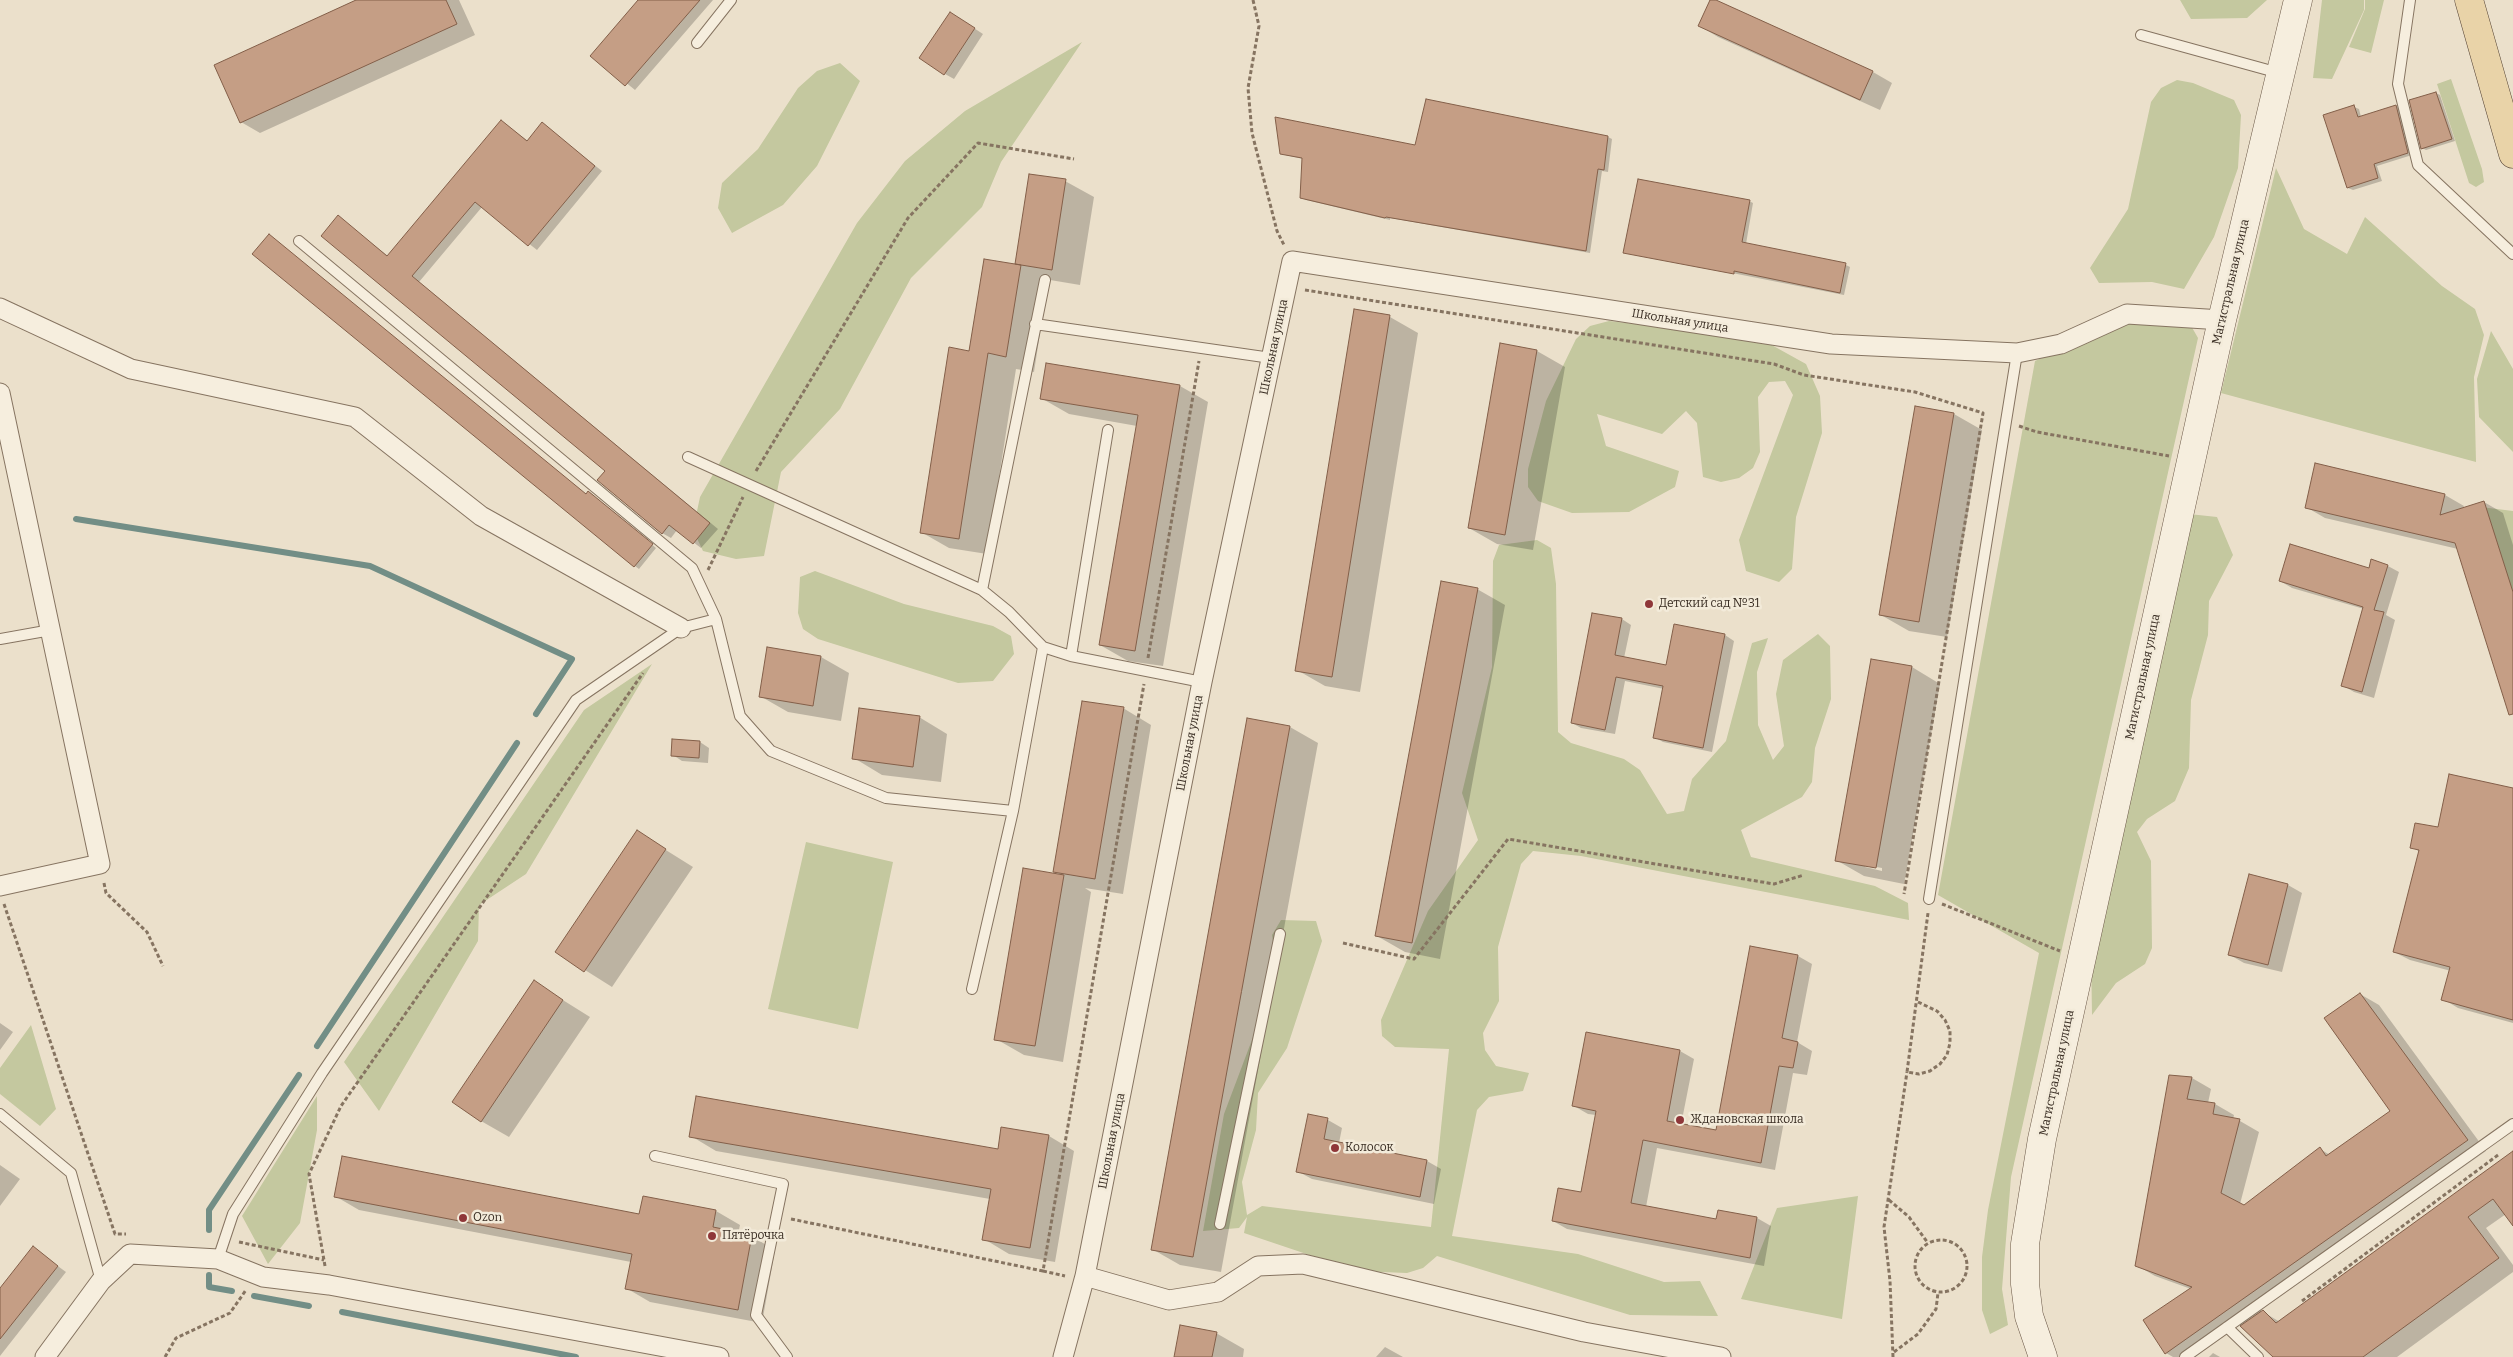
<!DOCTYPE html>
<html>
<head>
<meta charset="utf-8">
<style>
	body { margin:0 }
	canvas { display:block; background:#ebe0cb }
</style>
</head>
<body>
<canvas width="2513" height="1357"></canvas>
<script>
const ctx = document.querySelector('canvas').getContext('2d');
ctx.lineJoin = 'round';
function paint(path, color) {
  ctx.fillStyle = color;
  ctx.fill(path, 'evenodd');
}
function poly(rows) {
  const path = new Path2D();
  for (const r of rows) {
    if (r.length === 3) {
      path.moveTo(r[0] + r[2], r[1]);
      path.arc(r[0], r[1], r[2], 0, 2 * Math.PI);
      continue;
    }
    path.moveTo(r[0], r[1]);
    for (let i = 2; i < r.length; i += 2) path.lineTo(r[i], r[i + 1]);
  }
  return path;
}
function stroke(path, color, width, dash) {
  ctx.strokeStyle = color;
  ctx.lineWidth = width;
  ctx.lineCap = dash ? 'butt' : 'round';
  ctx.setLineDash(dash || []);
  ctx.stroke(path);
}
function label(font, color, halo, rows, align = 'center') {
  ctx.font = font + ' Bitter,serif';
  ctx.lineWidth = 5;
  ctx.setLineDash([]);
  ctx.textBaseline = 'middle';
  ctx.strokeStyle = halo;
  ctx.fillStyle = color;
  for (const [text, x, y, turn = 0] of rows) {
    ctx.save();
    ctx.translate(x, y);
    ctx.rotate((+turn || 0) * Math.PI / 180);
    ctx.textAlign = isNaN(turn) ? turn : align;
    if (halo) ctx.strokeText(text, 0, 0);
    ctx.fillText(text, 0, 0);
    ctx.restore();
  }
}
const green = poly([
	[2180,0,2267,0,2247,18,2191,19],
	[2322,0,2364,0,2364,10,2332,79,2313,78],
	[2365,0,2384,0,2371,53,2349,47,2365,9],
	[1082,42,1001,162,982,207,911,278,840,409,781,472,764,556,736,559,703,551,693,530,700,497,857,223,905,161,965,111],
	[840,63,860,81,817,166,783,205,732,233,718,208,722,183,758,149,798,88,817,71],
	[2451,79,2482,169,2484,182,2476,187,2469,183,2437,84],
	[2177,80,2193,83,2234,100,2241,115,2238,168,2214,237,2184,289,2152,282,2099,283,2090,268,2128,209,2151,102,2161,88],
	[2276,168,2304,229,2347,254,2365,217,2442,286,2475,309,2484,335,2474,377,2476,462,2221,393],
	[1609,321,1759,338,1806,364,1820,396,1822,433,1796,517,1792,569,1779,582,1746,571,1739,540,1793,395,1785,381,1769,382,1758,397,1760,452,1753,468,1739,478,1721,482,1703,477,1697,423,1686,411,1662,434,1597,414,1606,446,1679,471,1675,487,1629,512,1572,513,1538,501,1528,487,1528,469,1546,401,1576,339,1590,326],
	[2125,321,2190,324,2198,338,2011,1177,2002,1289,2008,1325,1990,1334,1982,1310,1982,1257,1988,1210,2039,953,1938,895,2035,361],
	[2491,331,2513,369,2513,452,2479,417,2477,379],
	[2481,507,2513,511,2513,594],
	[2189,514,2217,517,2233,555,2209,601,2208,635,2191,700,2189,768,2175,801,2147,819,2137,832,2151,861,2152,948,2145,964,2116,983,2092,1015,2091,953],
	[1537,540,1551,548,1556,584,1558,732,1571,743,1624,759,1640,770,1667,814,1684,811,1692,779,1726,741,1752,643,1768,638,1757,672,1758,725,1773,760,1784,746,1776,694,1783,660,1818,634,1830,646,1831,699,1815,748,1812,782,1802,797,1741,830,1751,857,1875,886,1908,903,1909,920,1581,856,1533,851,1521,864,1498,947,1499,1001,1483,1033,1485,1050,1496,1066,1529,1073,1523,1091,1489,1097,1477,1110,1452,1236,1578,1254,1664,1282,1700,1281,1718,1316,1630,1315,1437,1256,1423,1268,1407,1273,1357,1271,1244,1233,1247,1217,1239,1228,1203,1231,1224,1114,1273,984,1277,968,1272,935,1281,920,1316,921,1322,941,1287,1048,1258,1093,1256,1130,1242,1182,1247,1215,1262,1206,1431,1227,1449,1049,1395,1047,1382,1036,1381,1020,1428,911,1478,840,1462,793,1492,667,1493,561,1499,545],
	[815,571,904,604,993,626,1011,636,1014,654,993,681,958,683,818,639,803,629,798,613,800,577],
	[652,664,526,874,479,905,478,941,379,1111,344,1062,584,710],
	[806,842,893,862,858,1029,768,1009],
	[31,1025,56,1109,40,1126,0,1094,0,1068],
	[317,1096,317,1130,300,1223,268,1264,242,1216],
	[1858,1196,1842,1319,1741,1299,1777,1208]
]);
const shadow = poly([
	[359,0,459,0,475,35,260,133,241,122],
	[640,0,713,0,635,90,592,55],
	[1711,0,1873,72,1892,83,1880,110,1718,37,1700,26],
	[960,19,983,34,954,79,945,74],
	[2436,93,2440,95,2455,141,2426,150,2422,148],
	[2396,106,2400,108,2412,155,2377,166,2382,181,2353,190,2348,188,2325,116,2354,107,2359,109,2361,117],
	[501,121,528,141,542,124,602,171,537,250,482,207,419,282,718,529,701,548,677,530,671,538,662,533,606,471,338,217,388,256],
	[1608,137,1612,139,1608,172,1602,171,1590,253,1390,218,1390,220,1306,200,1301,197,1303,159,1281,154],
	[1065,181,1094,197,1080,285,1044,279,1048,282,1034,372,1016,369,987,554,949,548,921,532,970,352,1021,266,1016,263],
	[1749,201,1753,203,1746,244,1846,265,1850,267,1844,295,1625,252],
	[254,254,586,495,589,492,593,495,656,548,639,569,635,566],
	[1355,311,1390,317,1418,333,1360,692,1325,686,1297,670],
	[1501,345,1537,351,1565,367,1533,550,1497,544,1469,528],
	[1180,386,1208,402,1163,666,1128,661,1100,645,1137,426,1069,414,1041,398],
	[1954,414,1982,430,1947,637,1909,631,1881,615],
	[2316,465,2445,495,2464,506,2463,509,2484,502,2503,513,2513,545,2513,709,2458,549,2325,518,2306,507],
	[2388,566,2399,572,2386,615,2395,620,2374,698,2354,692,2342,685,2364,609,2292,588,2280,581],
	[1477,589,1505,605,1440,959,1405,952,1377,936],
	[1622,619,1631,625,1624,658,1667,666,1675,626,1725,635,1734,641,1712,752,1663,742,1654,737,1664,689,1625,681,1615,734,1581,728,1572,723],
	[821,657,849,673,841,721,788,712,760,696],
	[1872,660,1912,667,1940,684,1904,884,1864,876,1836,860],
	[1865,865,1882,868,1882,871,1865,867],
	[1123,708,1151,725,1123,894,1085,888,1091,892,1063,1062,1024,1055,996,1039,1061,875,1054,871],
	[919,717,947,734,941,782,882,775,854,758],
	[1290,727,1318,743,1221,1272,1180,1265,1152,1249],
	[700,742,709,748,708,763,682,761,673,755],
	[2513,789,2513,1023,2458,1008,2443,999,2451,971,2410,960,2394,952,2420,852,2412,847,2439,829],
	[637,832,693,867,612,987,585,970],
	[2250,875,2288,885,2302,893,2282,972,2244,963,2230,955],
	[1751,948,1798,956,1812,964,1797,1042,1812,1051,1807,1075,1793,1073,1775,1170,1657,1148,1646,1207,1717,1221,1719,1211,1757,1218,1771,1226,1764,1266,1567,1229,1553,1221,1582,1194,1596,1115,1588,1114,1574,1106,1680,1051,1694,1059,1681,1125,1717,1132],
	[534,982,590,1017,509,1137,481,1121],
	[2360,994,2379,1005,2486,1151,2260,1310,2280,1322,2513,1152,2513,1223,2506,1214,2486,1228,2513,1265,2513,1272,2397,1357,2275,1357,2240,1325,2194,1357,2173,1357,2166,1353,2191,1289,2155,1276,2136,1265,2170,1076,2192,1078,2211,1089,2208,1103,2215,1104,2234,1115,2233,1119,2240,1121,2259,1132,2240,1204,2244,1206,2320,1149,2330,1155,2392,1111],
	[0,1023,13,1032,0,1050],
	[1309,1116,1328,1120,1342,1128,1339,1143,1427,1161,1441,1169,1434,1204,1312,1179,1297,1171],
	[691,1136,999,1150,1049,1136,1074,1151,1055,1262,1009,1254,984,1239,990,1199,716,1151],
	[0,1165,20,1179,0,1206],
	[335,1196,640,1215,644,1197,716,1211,740,1225,738,1234,751,1236,775,1250,762,1323,650,1302,626,1288,631,1262,359,1210],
	[33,1248,66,1272,0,1356,0,1290],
	[1216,1333,1244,1349,1243,1357,1175,1357],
	[1385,1347,1403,1357,1376,1357],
	[2213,1353,2220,1357,2209,1357]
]);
const stream = poly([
	[76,519,370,566,572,659,536,714],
	[317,1046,517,743],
	[209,1230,209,1210,299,1075],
	[209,1275,209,1287,232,1291],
	[254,1296,309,1306],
	[342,1312,576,1357]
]);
const building = poly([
	[356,0,446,0,457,24,240,123,214,65,356,0],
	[638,0,700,0,625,86,590,56,638,0],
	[1710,0,1716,0,1873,71,1860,100,1698,26,1710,0],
	[950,12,975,28,944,75,919,58,950,12],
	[2436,92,2452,139,2421,149,2409,100,2436,92],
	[1426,99,1608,136,1604,170,1598,169,1586,251,1386,217,1385,218,1300,198,1302,158,1280,154,1275,117,1415,145,1426,99],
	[2354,105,2358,117,2396,105,2408,153,2374,164,2378,178,2347,188,2323,115,2354,105],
	[501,120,527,141,542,122,595,166,528,246,475,202,412,276,710,523,693,544,669,525,662,534,597,480,605,471,321,236,338,215,387,256,501,120],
	[1029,174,1066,179,1052,270,1015,264,1029,174],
	[1638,179,1750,200,1742,242,1846,263,1840,293,1734,271,1734,274,1623,253,1638,179],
	[269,234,586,494,588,491,653,544,634,567,252,254,269,234],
	[984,259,1021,265,1006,357,988,353,959,539,920,533,949,347,969,351,984,259],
	[1354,309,1390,315,1332,677,1295,671,1354,309],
	[1500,343,1537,350,1505,535,1468,528,1500,343],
	[1046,363,1180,385,1135,651,1099,645,1138,415,1040,399,1046,363],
	[1915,406,1954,413,1919,622,1879,615,1915,406],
	[2315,463,2445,494,2440,515,2484,501,2513,592,2513,714,2509,715,2455,543,2305,508,2315,463],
	[2290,544,2369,568,2371,559,2388,565,2374,610,2384,612,2362,692,2341,686,2363,607,2279,581,2290,544],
	[1441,581,1478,588,1412,943,1375,936,1441,581],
	[1592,613,1622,618,1615,655,1666,665,1674,624,1725,634,1703,748,1653,738,1663,686,1616,677,1605,730,1571,723,1592,613],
	[767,647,821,656,813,706,759,697,767,647],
	[1871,659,1912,666,1876,868,1835,861,1871,659],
	[1082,701,1124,707,1095,879,1053,872,1082,701],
	[859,708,920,716,913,767,852,759,859,708],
	[1247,718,1290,726,1193,1257,1151,1250,1247,718],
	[672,739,700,741,699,758,671,756,672,739],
	[2449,774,2513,788,2513,1020,2441,1000,2450,967,2393,952,2419,850,2410,848,2415,823,2438,827,2449,774],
	[637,830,666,849,584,972,555,952,637,830],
	[1023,868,1064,875,1035,1046,994,1040,1023,868],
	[2249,874,2288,884,2268,965,2228,955,2249,874],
	[1750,946,1798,955,1782,1038,1798,1042,1793,1068,1779,1066,1761,1163,1643,1140,1631,1203,1716,1219,1718,1210,1757,1217,1750,1258,1552,1221,1558,1188,1581,1192,1596,1111,1572,1106,1586,1032,1680,1050,1667,1121,1716,1130,1750,946],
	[534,980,563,1000,481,1122,452,1102,534,980],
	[2360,993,2468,1140,2165,1354,2143,1320,2192,1287,2135,1266,2169,1075,2192,1077,2187,1099,2215,1103,2213,1114,2240,1119,2221,1193,2244,1205,2320,1147,2326,1156,2390,1111,2324,1018,2360,993],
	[696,1096,998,1149,1001,1127,1049,1135,1030,1248,982,1240,991,1189,689,1137,696,1096],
	[1308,1114,1328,1118,1324,1139,1427,1160,1420,1197,1296,1172,1308,1114],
	[2513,1151,2513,1226,2493,1199,2468,1217,2499,1258,2363,1357,2273,1357,2240,1326,2263,1310,2276,1323,2513,1151],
	[342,1156,639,1214,643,1196,716,1210,713,1227,752,1235,738,1310,625,1289,632,1254,334,1197,342,1156],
	[33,1246,58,1266,0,1339,0,1288,33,1246],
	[1180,1325,1217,1332,1212,1357,1174,1357,1180,1325]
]);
const path = poly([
	[1253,0,1259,26,1248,88,1252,133,1277,231,1284,245],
	[1305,290,1774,364,1804,375,1915,392,1983,413,1904,894],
	[2019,426,2037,432,2169,456],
	[756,471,908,218,978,143,1074,159],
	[708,570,743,497],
	[1148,658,1199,361],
	[104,883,106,893,147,932,163,966],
	[4,904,115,1234,126,1234],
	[1942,904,2060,951],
	[1343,943,1414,959,1508,839,1774,884,1804,875],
	[1918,1002,1937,1011,1945,1020,1950,1031,1950,1043,1947,1055,1940,1064,1930,1071,1919,1074,1907,1072,1928,913],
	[1889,1200,1909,1217,1928,1243],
	[791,1219,1043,1271,1144,684],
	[1941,1266,26],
	[239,1242,324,1260],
	[325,1266,309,1174,341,1106,643,673],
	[1043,1271,1065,1276],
	[2302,1301,2498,1155],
	[1894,1352,1918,1334,1936,1309,1938,1293],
	[165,1357,176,1338,230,1313,246,1290],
	[1893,1357,1890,1281,1884,1227,1907,1072]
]);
const lane = poly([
	[2410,0,2398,84,2418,165,2513,254],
	[2141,35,2279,73],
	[697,43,731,0],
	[299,241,692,568,716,619],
	[1035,324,1271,358],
	[688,457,982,590,1009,612,1043,647],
	[982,590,1045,280],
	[0,639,51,630],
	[1071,656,1108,430],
	[1929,899,2017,353],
	[972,989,1013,811],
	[0,1114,71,1173,101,1281],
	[655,1156,783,1184,756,1315,787,1357],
	[1220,1224,1280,934],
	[218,1259,233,1214,322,1073,576,700,681,628,716,619,740,716,771,751,886,798,1013,811,1043,647,1071,656,1202,682],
	[2227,1327,2258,1357],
	[2185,1357,2513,1124]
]);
const street = poly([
	[0,308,131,369,355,417,481,516,681,628],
	[0,393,100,864,0,886],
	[1085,1276,1169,1300,1218,1292,1258,1266,1303,1264,1584,1332,1721,1357],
	[45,1357,101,1281,130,1254,218,1259,263,1277,329,1285,719,1357],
	[1063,1357,1085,1276,1202,682,1292,261,1831,344,2017,353,2061,344,2127,314,2222,320]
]);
const secondary = poly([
	[2043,1357,2029,1316,2025,1284,2025,1244,2042,1139,2222,320,2298,0]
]);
const primary = poly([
	[2469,0,2513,154]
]);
const markers = [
	[1649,604,5,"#8f3739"],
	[1680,1120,5,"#8f3739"],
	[1335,1148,5,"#8f3739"],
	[463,1218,5,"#8f3739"],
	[712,1236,5,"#8f3739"]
];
const streetNames = [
	["Магистральная улица",2231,282,-77],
	["Школьная улица",1680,321,9],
	["Школьная улица",1274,347,-78],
	["Магистральная улица",2143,677,-78],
	["Школьная улица",1190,743,-79],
	["Магистральная улица",2057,1073,-78],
	["Школьная улица",1112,1141,-79]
];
const poiNames = [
	["Детский сад №31",1659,604],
	["Ждановская школа",1690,1120],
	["Колосок",1345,1148],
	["Ozon",473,1218],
	["Пятёрочка",722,1236]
];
paint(green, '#c4c89f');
paint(shadow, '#0003');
stroke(stream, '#728e86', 6);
paint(building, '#c59e85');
stroke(building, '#835f49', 1);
stroke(lane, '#867461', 12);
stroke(street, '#867461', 21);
stroke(secondary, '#685544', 29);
stroke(primary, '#544234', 29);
stroke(path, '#867461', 3, [4, 2.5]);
stroke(lane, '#f6eede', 10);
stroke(street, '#f6eede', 19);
stroke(secondary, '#f6eede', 28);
stroke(primary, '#e9d3a8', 28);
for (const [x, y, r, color] of markers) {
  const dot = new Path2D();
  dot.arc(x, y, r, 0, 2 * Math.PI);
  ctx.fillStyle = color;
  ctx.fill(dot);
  stroke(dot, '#f3ebda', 2);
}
label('12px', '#382c22', '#f3ebda', streetNames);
label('12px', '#382c22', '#f3ebda', poiNames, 'left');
</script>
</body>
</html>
